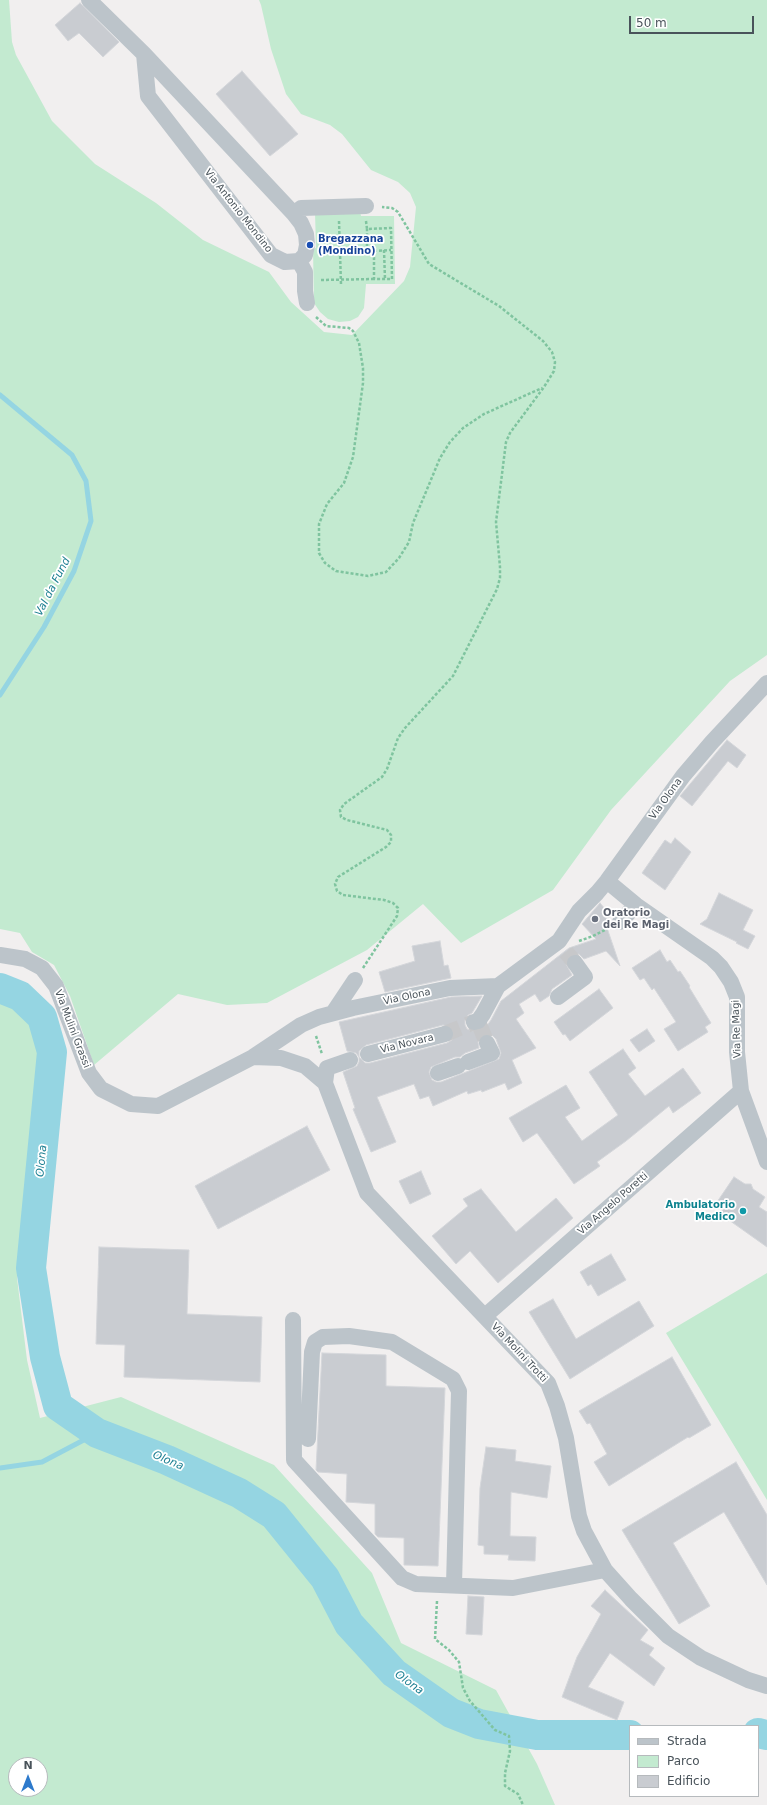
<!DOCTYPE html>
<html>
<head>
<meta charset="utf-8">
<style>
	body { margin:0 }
	#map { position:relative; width:767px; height:1805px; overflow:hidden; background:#f1efef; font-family:"DejaVu Sans",sans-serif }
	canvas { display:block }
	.legend { position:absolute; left:629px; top:1725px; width:130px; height:72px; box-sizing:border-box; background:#fff; border:1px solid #b6babd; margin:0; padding:5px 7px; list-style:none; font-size:12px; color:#49535a }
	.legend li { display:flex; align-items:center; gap:8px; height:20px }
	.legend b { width:20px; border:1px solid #b6babd }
	.north { position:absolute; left:8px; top:1757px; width:40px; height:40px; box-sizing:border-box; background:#fff; border:1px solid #b6babd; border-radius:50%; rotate:0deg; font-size:11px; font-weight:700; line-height:16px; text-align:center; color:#49535a }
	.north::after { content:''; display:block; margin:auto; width:14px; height:18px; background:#2e7acc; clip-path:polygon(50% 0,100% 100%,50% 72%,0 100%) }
	.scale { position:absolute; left:629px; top:16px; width:125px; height:18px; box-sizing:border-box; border:2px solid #49535a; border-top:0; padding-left:5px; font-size:12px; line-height:14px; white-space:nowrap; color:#49535a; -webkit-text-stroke:3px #fff; paint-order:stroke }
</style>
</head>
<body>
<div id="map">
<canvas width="767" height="1805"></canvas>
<ul class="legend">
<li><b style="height:5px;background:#bcc4ca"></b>Strada</li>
<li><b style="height:11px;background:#c3ead0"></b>Parco</li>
<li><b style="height:11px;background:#c9ccd1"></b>Edificio</li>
</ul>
<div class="north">N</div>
<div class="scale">50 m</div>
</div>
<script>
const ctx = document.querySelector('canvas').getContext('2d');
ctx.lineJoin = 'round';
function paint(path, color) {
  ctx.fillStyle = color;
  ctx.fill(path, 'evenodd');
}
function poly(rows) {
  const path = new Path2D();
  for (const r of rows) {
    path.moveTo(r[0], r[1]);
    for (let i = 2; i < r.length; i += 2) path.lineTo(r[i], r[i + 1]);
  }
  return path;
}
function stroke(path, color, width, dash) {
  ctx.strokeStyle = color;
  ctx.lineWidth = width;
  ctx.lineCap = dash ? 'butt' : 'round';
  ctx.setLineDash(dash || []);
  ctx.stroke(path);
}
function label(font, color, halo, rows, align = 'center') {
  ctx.font = font + ' "DejaVu Sans",sans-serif';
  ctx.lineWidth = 3.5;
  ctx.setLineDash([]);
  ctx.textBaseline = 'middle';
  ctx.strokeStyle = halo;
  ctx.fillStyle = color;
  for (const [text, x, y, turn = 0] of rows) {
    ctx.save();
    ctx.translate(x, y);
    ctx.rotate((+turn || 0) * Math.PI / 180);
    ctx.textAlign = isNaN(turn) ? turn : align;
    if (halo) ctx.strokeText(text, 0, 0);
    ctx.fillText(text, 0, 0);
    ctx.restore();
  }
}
const green = poly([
	[0,0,9,0,12,42,16,55,52,121,95,164,156,203,203,240,269,272,291,302,324,332,352,335,404,281,410,267,416,207,410,193,398,182,371,170,342,134,330,125,301,114,286,94,271,49,261,5,259,0,767,0,767,655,730,681,611,810,553,890,461,943,423,904,367,950,267,1003,227,1005,178,994,94,1065,70,996,54,965,32,952,20,933,0,929],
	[360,211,361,216,394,216,395,284,366,284,364,308,358,317,350,321,339,322,328,319,320,312,314,303,313,249,316,248,315,212],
	[0,999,17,1006,34,1024,44,1053,17,1278,27,1360,40,1418,121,1397,274,1465,372,1573,401,1643,496,1690,537,1764,555,1805,0,1805],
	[16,1765,40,1765,40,1789,16,1789],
	[767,1273,767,1500,666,1333]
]);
const stream = poly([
	[0,395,72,455,86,481,91,521,74,571,44,627,0,695],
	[0,1468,42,1462,97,1433]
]);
const river = poly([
	[0,988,20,996,42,1017,52,1052,31,1268,45,1357,58,1406,97,1433,167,1460,239,1493,274,1515,325,1578,349,1624,394,1673,451,1713,479,1724,537,1735,630,1735],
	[758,1733,767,1735]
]);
const building = poly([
	[80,3,119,42,103,57,79,33,68,41,55,25,80,3],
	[242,71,298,134,270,156,216,94,242,71],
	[727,740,746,755,737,768,728,761,692,806,680,796,727,740],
	[675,838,691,852,665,890,642,873,665,840,671,844,675,838],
	[719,893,753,910,743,930,755,936,748,949,736,943,737,942,700,924,707,919,719,893],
	[600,903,611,916,605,922,620,966,606,951,584,959,579,954,570,955,567,959,566,964,572,975,552,989,549,996,540,1002,535,994,519,1004,524,1013,516,1019,536,1048,512,1060,522,1083,508,1090,505,1083,482,1092,481,1090,468,1094,467,1091,433,1106,429,1096,420,1099,414,1084,377,1097,396,1142,371,1152,353,1109,355,1108,343,1072,357,1066,359,1062,359,1057,356,1053,347,1051,339,1022,451,997,482,996,472,1013,468,1015,465,1020,465,1025,467,1029,472,1031,480,1030,486,1027,491,1020,501,1001,569,948,596,939,582,924,600,903],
	[443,1025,451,1027,454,1032,452,1040,447,1043,370,1063,365,1063,359,1057,359,1051,366,1045,443,1025],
	[483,1034,492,1035,496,1039,501,1053,499,1059,441,1082,436,1082,432,1080,429,1072,431,1067,455,1057,460,1057,465,1053,479,1048,478,1042,479,1037,483,1034],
	[440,941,444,966,448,965,451,978,385,992,379,972,415,961,412,946,440,941],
	[660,950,667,962,670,960,678,972,680,971,690,986,689,987,711,1023,705,1027,708,1032,678,1051,664,1029,676,1022,654,988,652,990,644,978,640,980,632,968,660,950],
	[599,989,613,1008,570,1041,565,1034,563,1035,554,1022,599,989],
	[647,1029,655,1041,639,1052,630,1040,647,1029],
	[623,1049,636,1068,628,1074,645,1096,683,1068,701,1093,673,1113,669,1106,626,1141,597,1162,600,1166,574,1184,537,1133,523,1142,509,1118,566,1085,580,1108,565,1117,582,1141,618,1115,589,1072,623,1049],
	[307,1126,330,1170,218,1229,195,1186,307,1126],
	[421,1171,431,1194,410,1204,399,1181,421,1171],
	[734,1177,745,1184,751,1184,753,1189,765,1197,759,1207,767,1212,767,1247,719,1213,722,1209,715,1205,734,1177],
	[481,1189,516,1232,556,1198,573,1218,498,1283,470,1251,456,1264,432,1236,468,1206,463,1199,481,1189],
	[99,1247,189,1250,187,1314,262,1317,260,1382,124,1377,125,1345,96,1344,99,1247],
	[611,1254,626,1280,598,1296,591,1284,588,1286,580,1272,611,1254],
	[553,1299,576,1339,639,1301,654,1326,570,1379,529,1312,553,1299],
	[322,1353,386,1355,386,1386,445,1388,438,1566,404,1565,404,1538,378,1537,375,1534,375,1504,346,1502,347,1474,318,1472,316,1470,322,1353],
	[672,1357,711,1425,689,1438,688,1437,609,1486,594,1462,607,1454,590,1423,587,1424,579,1411,672,1357],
	[486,1447,516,1450,515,1461,551,1466,547,1498,511,1492,510,1536,536,1537,535,1561,508,1560,509,1555,484,1554,484,1546,478,1545,480,1488,486,1447],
	[736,1462,767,1515,767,1585,724,1512,673,1543,710,1606,679,1624,622,1530,736,1462],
	[605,1590,648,1630,640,1640,654,1648,649,1655,665,1668,654,1686,610,1653,588,1687,624,1702,617,1720,562,1697,577,1657,601,1614,591,1606,605,1590],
	[468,1596,484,1597,482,1635,466,1634,468,1596]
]);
const minorTunnel = poly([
	[566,952,575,963],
	[479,1024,487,1043],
	[445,1034,474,1022]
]);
const path = poly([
	[339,221,341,284],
	[366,221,367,229,391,228,392,279,374,279,374,251,367,250,367,229],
	[384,250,385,279],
	[374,251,391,250],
	[322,252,361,251],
	[321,280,374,279],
	[316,317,326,326,349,328,353,331,359,343,363,368,363,383,353,457,344,483,327,504,319,524,319,553,325,563,336,571,368,576,386,572,399,558,409,542,413,523,440,458,450,442,463,428,484,414,542,388],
	[579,941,593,936,607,929],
	[363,968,397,916,398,908,393,903,384,900,343,895,337,891,335,884,338,877,386,847,391,842,391,835,387,830,347,820,341,817,340,810,344,804,382,777,387,769,398,738,405,728,453,676,497,589,500,578,500,567,496,522,506,442,510,433,544,387,554,371,555,362,552,352,543,341,499,306,429,264,398,212,392,208,382,207],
	[316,1036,322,1054],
	[437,1601,435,1639,449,1650,459,1662,463,1688,470,1701,495,1730,509,1736,510,1751,505,1773,505,1786,518,1794,523,1805]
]);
const minor = poly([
	[89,0,144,54,294,214,301,223,306,234,307,245,305,255,299,261,285,262,271,255,148,96,144,54],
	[294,214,301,208,366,206],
	[299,261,305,272,305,291,307,303],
	[607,881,636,905,712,958,721,967,731,982,737,997,737,1052,741,1091,767,1162],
	[620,922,636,905],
	[0,955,25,959,42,968,56,986,89,1073,101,1089,131,1104,158,1106,253,1057,301,1025,319,1017,353,1008,450,988,498,986,559,941,579,911,597,893,607,881,683,776,712,742,767,683],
	[558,997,585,977,575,963],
	[333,1013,355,980],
	[474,1022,478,1021,483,1014,498,986],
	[368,1054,445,1034],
	[253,1057,281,1058,305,1066,325,1083,367,1193,548,1383,557,1406,566,1438,579,1516,584,1531,605,1570,631,1599,668,1636,701,1658,748,1680,767,1686],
	[468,1062,492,1053,487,1043],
	[438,1073,458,1066],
	[325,1083,327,1068,350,1060],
	[485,1316,741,1091],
	[293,1320,294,1460,402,1578,416,1584,513,1588,605,1570],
	[308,1439,312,1352,315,1342,323,1337,349,1336,392,1342,453,1379,459,1391,454,1585]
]);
const markers = [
	[310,245,4,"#1a4fb4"],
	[595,919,4,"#6b7280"],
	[743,1211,4,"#0f9aa8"]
];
const streetNames = [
	["Via Antonio Mondino",238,211,52],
	["Via Olona",666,799,-54],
	["Via Olona",407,997,-12],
	["Via Mulini Grassi",72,1029,69],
	["Via Re Magi",737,1029,-92],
	["Via Novara",407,1044,-14],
	["Via Angelo Poretti",613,1204,-41],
	["Via Molini Trotti",519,1353,47]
];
const transitNames = [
	["Bregazzana",318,239],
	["(Mondino)",318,251]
];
const worshipNames = [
	["Oratorio",603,913],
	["dei Re Magi",603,925]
];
const cultureNames = [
	["Ambulatorio",735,1205],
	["Medico",735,1217]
];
const waterNames = [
	["Val da Fund",53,587,-63],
	["Olona",42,1161,-84],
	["Olona",168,1461,23],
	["Olona",409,1683,36]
];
paint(green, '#c3ead0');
stroke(stream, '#95d5e2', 5);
stroke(river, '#95d5e2', 30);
paint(building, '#c9ccd1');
stroke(building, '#d4d6da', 1);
stroke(minorTunnel, '#c7c8ca', 16, [16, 8]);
stroke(path, '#7fc49f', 2.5, [3, 2]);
stroke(minor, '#bcc4ca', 16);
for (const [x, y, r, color] of markers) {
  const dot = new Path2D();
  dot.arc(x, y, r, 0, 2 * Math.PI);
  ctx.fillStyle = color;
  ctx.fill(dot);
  stroke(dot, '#fff', 1.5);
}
label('10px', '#49535a', '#fff', streetNames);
label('bold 10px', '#164399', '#fff', transitNames, 'left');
label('bold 10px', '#5b616d', '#fff', worshipNames, 'left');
label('bold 10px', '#0d838f', '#fff', cultureNames, 'right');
label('italic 11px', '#1c7f92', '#fff', waterNames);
</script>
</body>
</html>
